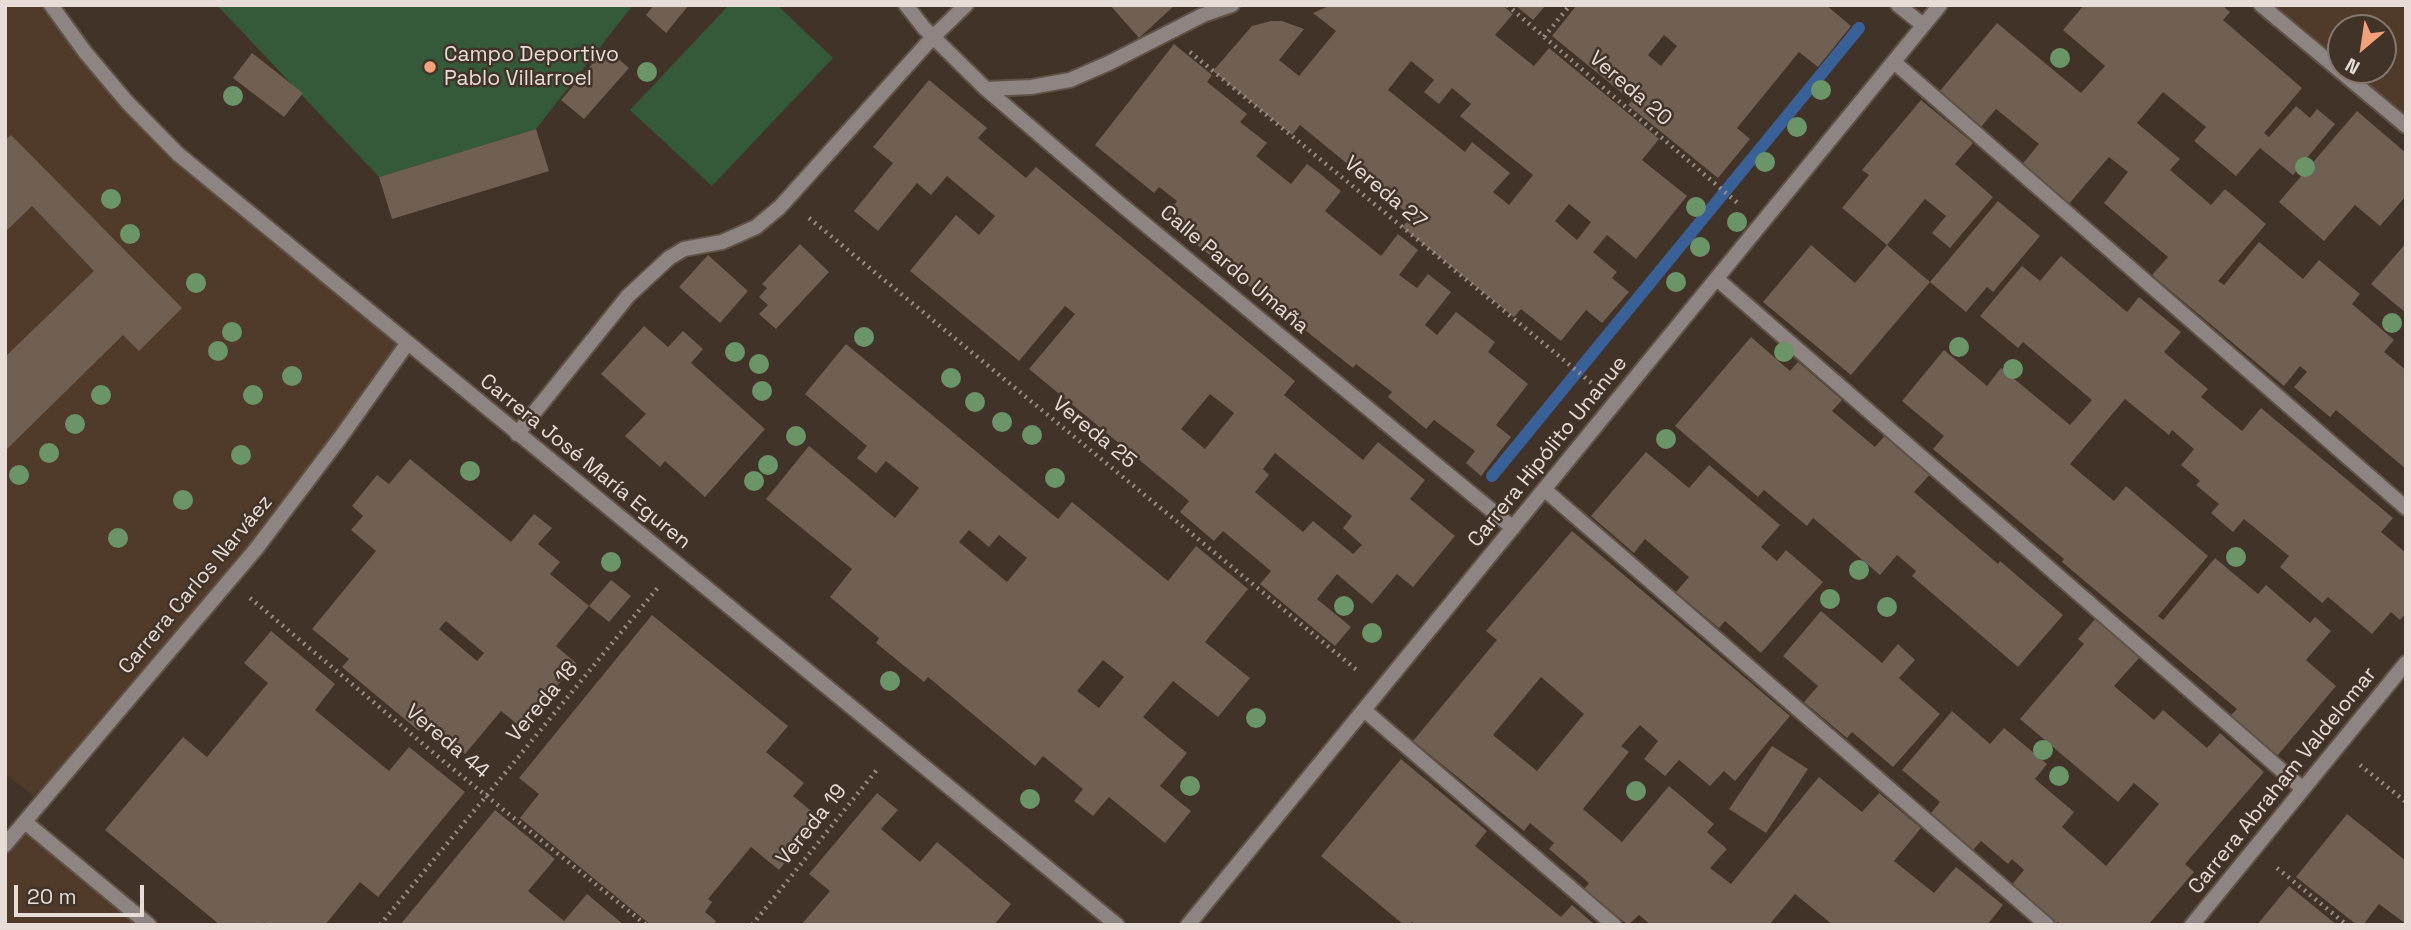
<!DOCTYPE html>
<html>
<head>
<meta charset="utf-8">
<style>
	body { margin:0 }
	#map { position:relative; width:2411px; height:930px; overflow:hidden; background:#423328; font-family:"Space Grotesk",sans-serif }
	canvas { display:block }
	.frame { position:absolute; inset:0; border:7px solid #e7ddd6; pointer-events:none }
	.north { position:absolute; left:2327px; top:14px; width:70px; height:70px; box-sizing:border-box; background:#423328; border:2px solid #84776e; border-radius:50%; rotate:209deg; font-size:19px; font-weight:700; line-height:28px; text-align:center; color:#e7ddd6 }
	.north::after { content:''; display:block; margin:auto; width:24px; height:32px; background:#f1a17c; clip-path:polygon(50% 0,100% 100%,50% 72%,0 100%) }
	.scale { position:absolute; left:14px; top:885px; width:130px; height:32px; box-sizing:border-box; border:4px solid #e7ddd6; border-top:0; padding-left:9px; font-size:21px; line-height:24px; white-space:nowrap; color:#e7ddd6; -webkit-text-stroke:5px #423328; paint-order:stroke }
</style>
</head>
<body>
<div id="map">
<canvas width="2411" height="930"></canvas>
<div class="frame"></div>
<div class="north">N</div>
<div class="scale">20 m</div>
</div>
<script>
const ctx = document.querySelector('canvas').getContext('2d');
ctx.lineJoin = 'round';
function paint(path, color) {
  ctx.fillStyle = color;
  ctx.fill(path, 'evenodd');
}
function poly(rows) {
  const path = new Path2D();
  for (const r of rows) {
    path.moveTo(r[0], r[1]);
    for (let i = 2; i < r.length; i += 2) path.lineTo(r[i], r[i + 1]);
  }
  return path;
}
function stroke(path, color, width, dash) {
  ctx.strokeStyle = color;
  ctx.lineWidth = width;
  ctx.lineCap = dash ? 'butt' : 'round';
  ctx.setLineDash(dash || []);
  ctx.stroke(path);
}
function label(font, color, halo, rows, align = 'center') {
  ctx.font = font + ' "Space Grotesk",sans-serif';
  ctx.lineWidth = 5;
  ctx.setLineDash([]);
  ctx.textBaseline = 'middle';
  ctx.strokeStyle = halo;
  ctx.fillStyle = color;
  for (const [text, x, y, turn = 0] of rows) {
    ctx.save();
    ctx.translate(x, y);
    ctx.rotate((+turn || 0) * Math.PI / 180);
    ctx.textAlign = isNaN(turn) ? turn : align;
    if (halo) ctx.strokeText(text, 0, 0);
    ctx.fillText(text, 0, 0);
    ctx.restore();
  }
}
const built = poly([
	[5,5,51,5,127,102,407,344,340,438,42,802,5,774],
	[2261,5,2406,5,2406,126],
	[2341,28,2383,28,2383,70,2341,70],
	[25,822,149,925,5,925,5,845]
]);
const green = poly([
	[217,5,633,5,536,129,379,177],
	[729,5,777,5,833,58,712,186,630,110]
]);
const stream = poly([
	[1492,476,1859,28]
]);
const building = poly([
	[654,5,689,5,666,33,646,15],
	[1110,5,1175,5,1139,38],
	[1331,5,1502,5,1513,14,1495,35,1534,66,1549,48,1659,139,1642,160,1687,196,1636,259,1607,235,1593,252,1617,272,1612,278,1629,292,1602,323,1586,310,1561,341,1521,309,1514,317,1402,227,1412,217,1300,125,1292,135,1213,71,1252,26,1271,21,1282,21,1304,29,1279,60,1299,76,1336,31,1313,13],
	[1411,61,1434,80,1424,92,1439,104,1452,88,1471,104,1460,116,1533,175,1509,205,1493,192,1510,173,1472,142,1465,152,1388,90],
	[1569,204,1591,222,1577,240,1555,221],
	[1515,5,1546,5,1533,20],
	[1577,5,1826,5,1851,26,1818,67,1799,52,1737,128,1750,139,1718,178,1628,105,1632,101,1552,36],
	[1664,35,1677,46,1661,66,1648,55],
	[2084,5,2222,5,2230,12,2223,20,2302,88,2264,133,2269,137,2296,106,2310,118,2317,109,2335,124,2293,175,2260,148,2236,176,2194,141,2206,127,2163,92,2137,123,2180,159,2170,170,2211,205,2225,189,2266,224,2218,281,2224,285,2259,242,2303,279,2319,260,2360,294,2352,304,2394,340,2384,352,2406,370,2406,469,2336,410,2330,417,2294,387,2307,372,2300,366,2284,386,2152,275,2168,257,2104,203,2128,172,2109,157,2067,206,2020,167,2039,144,1996,109,1981,127,1939,92,1997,23,2081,93,2105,66,2063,30],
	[1174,44,1212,75,1207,82,1247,114,1240,122,1267,143,1256,156,1291,184,1307,164,1318,172,1341,191,1325,211,1381,256,1398,234,1418,250,1399,275,1417,288,1428,274,1451,292,1425,325,1437,335,1456,312,1495,342,1488,352,1528,384,1496,425,1511,437,1481,476,1466,463,1475,451,1434,420,1426,429,1388,397,1392,392,1356,364,1353,368,1164,219,1177,201,1159,187,1154,193,1095,145],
	[606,48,629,68,584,119,561,100],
	[252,53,303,93,284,117,233,78],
	[929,80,987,128,978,138,1026,178,1036,167,1295,381,1284,395,1363,460,1378,442,1425,480,1410,499,1455,536,1413,587,1397,574,1372,604,1337,574,1317,599,1351,627,1335,646,1260,584,1271,571,1223,531,1214,541,1180,512,1189,501,1029,369,1075,314,1065,306,1019,361,910,271,956,215,979,235,995,216,947,176,931,195,917,183,878,231,854,211,893,163,873,147],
	[1210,394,1234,413,1205,449,1181,429],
	[1275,453,1352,516,1343,528,1362,545,1353,554,1313,521,1303,532,1255,492,1269,475,1263,469],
	[1921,100,1973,143,1955,164,1993,197,1950,248,1932,233,1946,216,1925,199,1887,245,1842,208,1869,175,1862,170],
	[2357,111,2406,153,2406,196,2380,226,2355,205,2324,241,2279,202],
	[536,129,549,171,392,219,379,177],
	[11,135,182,308,139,351,123,335,5,451,5,357,94,271,32,206,5,232,5,140],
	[1998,201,2040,236,1993,292,1987,287,1966,312,1930,282],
	[2406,243,2406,313,2371,284],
	[800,244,829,272,776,329,759,314,768,305,759,297,767,288,762,284],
	[1811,245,1855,283,1887,245,1930,282,1851,375,1763,302],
	[708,255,748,291,720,323,679,287],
	[2061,256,2127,312,2139,297,2181,332,2164,352,2208,389,2201,397,2242,431,2261,408,2393,518,2381,532,2406,553,2406,613,2400,620,2391,612,2372,634,2328,597,2322,603,2280,567,2289,556,2244,519,2233,532,2211,513,2219,504,2196,485,2200,481,2181,465,2194,449,2172,430,2169,435,2125,399,2070,464,2114,501,2126,486,2208,556,2158,616,2163,620,2215,558,2258,594,2266,585,2310,623,2315,617,2331,631,2306,660,2336,686,2277,756,2230,716,2237,709,2062,562,2064,559,1933,449,1944,436,1902,401,1944,350,1987,386,2001,368,2070,425,2092,400,2023,342,2018,348,1980,316,2022,266,2040,281],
	[644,326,668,347,683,331,703,349,691,363,765,429,705,497,665,461,660,467,625,436,646,414,601,374],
	[1751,337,1790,371,1798,362,1842,400,1832,411,1875,447,1887,433,1932,472,1914,492,1998,564,2000,561,2063,615,2018,667,1912,576,1916,571,1897,555,1880,575,1813,518,1807,526,1764,490,1758,497,1675,426],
	[846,344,1058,519,1072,502,1168,581,1196,546,1248,589,1205,642,1250,678,1218,717,1173,681,1143,717,1187,753,1160,786,1191,811,1165,843,1109,797,1093,816,1074,801,1083,789,1043,756,1035,766,928,677,924,682,876,643,879,638,830,597,852,569,766,499,809,446,895,518,919,488,886,461,876,473,857,458,867,446,805,394],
	[969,530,989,547,999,535,1027,558,1007,582,959,542],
	[1103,660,1124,677,1099,708,1077,691],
	[1646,452,1689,488,1709,465,1780,525,1761,547,1777,561,1786,550,1823,582,1761,653,1725,621,1719,628,1676,592,1689,577,1645,539,1634,553,1591,516],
	[410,459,511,542,534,514,552,528,538,544,560,562,550,574,589,606,611,580,631,596,609,622,589,606,556,646,576,663,522,728,501,711,465,754,426,722,419,731,342,667,349,659,312,629,376,551,351,530,363,516,352,506,377,475,389,484],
	[446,621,484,653,477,661,439,629],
	[1572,531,1790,716,1735,781,1724,771,1710,786,1679,760,1665,776,1644,759,1658,741,1640,725,1621,746,1629,752,1583,809,1622,842,1669,786,1714,824,1707,832,1727,849,1710,868,1731,884,1819,777,1862,812,1879,793,1921,828,1894,861,1934,893,1956,867,2003,905,1987,925,1833,925,1795,894,1769,925,1651,925,1639,915,1628,925,1584,889,1589,883,1549,849,1554,843,1530,823,1524,831,1413,741,1497,640,1486,631],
	[1541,677,1584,714,1537,771,1493,735],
	[1821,611,1882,663,1898,644,1915,660,1899,678,1940,714,1893,767,1852,732,1847,738,1804,702,1818,686,1783,656],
	[652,615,788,726,766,752,804,783,793,796,821,819,779,870,751,847,708,899,712,902,705,912,716,921,713,925,651,925,520,818,539,794,519,778],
	[2095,619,2140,657,2114,686,2154,720,2163,710,2207,748,2220,733,2264,772,2185,864,2194,872,2148,925,2061,925,2058,922,2053,925,2010,887,2024,870,2012,859,2008,864,1981,841,1973,850,1931,813,1940,802,1902,770,1952,711,1990,744,2004,728,2047,764,2035,779,2074,812,2062,827,2106,866,2159,804,2134,783,2118,802,2020,719,2084,644,2078,639],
	[271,631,335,684,315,710,389,771,409,747,465,792,378,897,360,882,325,925,267,925,264,922,262,925,220,925,105,830,183,737,207,757,268,683,244,663],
	[1772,746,1808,769,1766,833,1729,809],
	[1401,759,1487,831,1475,846,1561,917,1572,905,1595,925,1416,925,1412,922,1409,925,1404,925,1321,856],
	[877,793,898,810,881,829,920,862,937,842,1011,904,994,925,801,925,830,891,809,874],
	[495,810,555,859,528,891,564,921,587,894,624,925,400,925],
	[2347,814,2406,861,2406,924,2379,904,2363,925,2357,925,2296,877],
	[2289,886,2337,925,2257,925]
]);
const path = poly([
	[1507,5,1740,205],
	[1544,37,1570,5],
	[1190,52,1594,385],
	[809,218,1358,671],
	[250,598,442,760,646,925],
	[2360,765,2406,802],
	[2277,868,2347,925],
	[380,925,660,585],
	[752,925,879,767]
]);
const street = poly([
	[51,5,85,52,127,102,178,154,1117,925],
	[906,5,924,28,986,89,1118,202,1513,528],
	[1898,5,1923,25],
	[2261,5,2406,126],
	[1894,62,2406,508],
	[986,89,1031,87,1070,80,1109,63,1203,15,1232,5],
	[1717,279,2303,789],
	[517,434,628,296,669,258,684,249,722,242,756,227,780,207,933,37,966,5],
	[1545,490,2047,925],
	[1364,710,1614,925],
	[25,822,149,925],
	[5,845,256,549,340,438,407,344],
	[1188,925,1940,5],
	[2192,925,2406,663]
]);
const trees = [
	[2060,58],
	[647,72],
	[1821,90],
	[233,96],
	[1797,127],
	[1765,162],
	[2305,167],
	[111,199],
	[1696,207],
	[1737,222],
	[130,234],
	[1700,247],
	[1676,282],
	[196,283],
	[2392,323],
	[232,332],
	[864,337],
	[1959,347],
	[218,351],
	[735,352],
	[1784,352],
	[759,364],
	[2013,369],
	[292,376],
	[951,378],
	[762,391],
	[101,395],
	[253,395],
	[975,402],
	[1002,422],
	[75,424],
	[1032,435],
	[796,436],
	[1666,439],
	[49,453],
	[241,455],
	[768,465],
	[470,471],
	[19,475],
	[1055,478],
	[754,481],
	[183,500],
	[118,538],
	[2236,557],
	[611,562],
	[1859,570],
	[1830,599],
	[1344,606],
	[1887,607],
	[1372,633],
	[890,681],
	[1256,718],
	[2043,750],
	[2059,776],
	[1190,786],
	[1636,791],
	[1030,799]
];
const markers = [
	[430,67,7,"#f1a17c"]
];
const poiNames = [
	["Campo Deportivo",444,55],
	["Pablo Villarroel",444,79]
];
const streetNames = [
	["Vereda 20",1630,89,41],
	["Vereda 27",1385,193,40],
	["Calle Pardo Umaña",1234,270,40],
	["Vereda 25",1094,433,39],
	["Carrera Hipólito Unanue",1548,452,-51],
	["Carrera José María Eguren",585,462,39],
	["Carrera Carlos Narváez",196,585,-50],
	["Vereda 18",543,702,-50],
	["Vereda 44",447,742,40],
	["Carrera Abraham Valdelomar",2283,781,-51],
	["Vereda 19",812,825,-51]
];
paint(built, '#503b2b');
paint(green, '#35593b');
stroke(stream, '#396097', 12);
paint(building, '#705f53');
stroke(street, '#605247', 18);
stroke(path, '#988c83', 4.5, [2, 5]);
stroke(street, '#8e8481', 14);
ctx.fillStyle = '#6b9468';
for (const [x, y] of trees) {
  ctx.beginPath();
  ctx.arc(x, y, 10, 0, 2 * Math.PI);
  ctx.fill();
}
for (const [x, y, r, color] of markers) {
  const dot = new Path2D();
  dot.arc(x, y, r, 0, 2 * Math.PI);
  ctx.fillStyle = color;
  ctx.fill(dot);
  stroke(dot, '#423328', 2.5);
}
label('21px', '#e7ddd6', '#423328', poiNames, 'left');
label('21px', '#e7ddd6', '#423328', streetNames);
</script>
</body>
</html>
